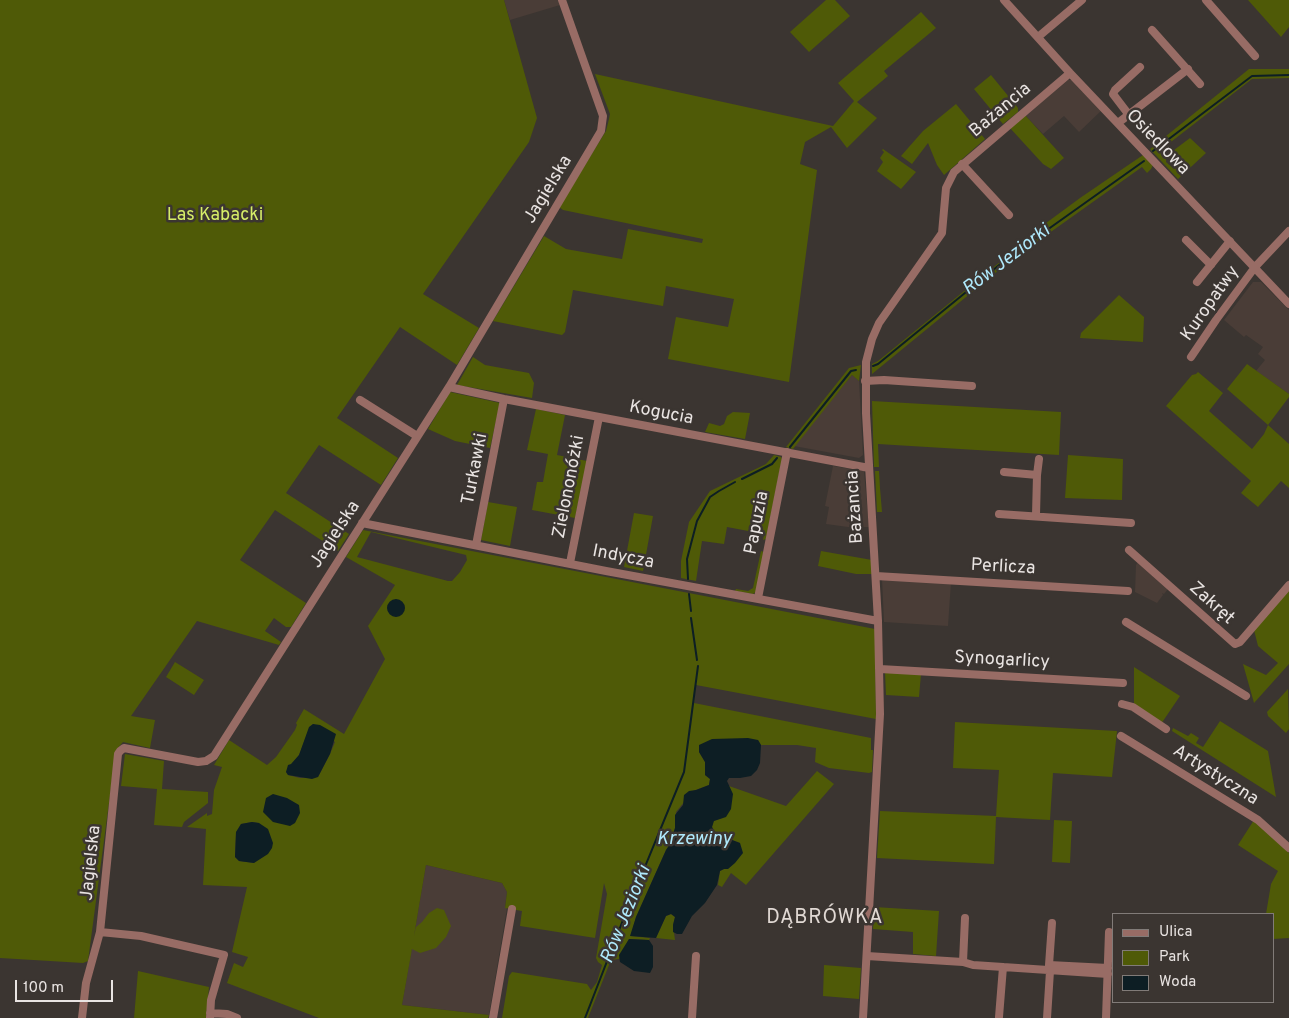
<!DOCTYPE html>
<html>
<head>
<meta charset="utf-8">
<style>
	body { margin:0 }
	#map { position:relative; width:1289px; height:1018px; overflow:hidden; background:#3b3531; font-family:Overpass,sans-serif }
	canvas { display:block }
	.legend { position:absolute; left:1112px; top:913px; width:162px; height:90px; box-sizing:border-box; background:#3b3531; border:1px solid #817b78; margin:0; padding:6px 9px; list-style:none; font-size:15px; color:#e9e4e2 }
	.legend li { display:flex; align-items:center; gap:10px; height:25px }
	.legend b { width:25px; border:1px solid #817b78 }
	.scale { position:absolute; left:15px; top:980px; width:98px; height:22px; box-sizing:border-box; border:2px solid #e9e4e2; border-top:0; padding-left:6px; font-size:15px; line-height:18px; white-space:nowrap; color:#e9e4e2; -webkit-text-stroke:4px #3b3531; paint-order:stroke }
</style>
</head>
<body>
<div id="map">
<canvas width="1289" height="1018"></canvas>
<ul class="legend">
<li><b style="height:6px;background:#986c65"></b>Ulica</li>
<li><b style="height:14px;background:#4f5a07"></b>Park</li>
<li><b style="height:14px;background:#0d1e24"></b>Woda</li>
</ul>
<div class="scale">100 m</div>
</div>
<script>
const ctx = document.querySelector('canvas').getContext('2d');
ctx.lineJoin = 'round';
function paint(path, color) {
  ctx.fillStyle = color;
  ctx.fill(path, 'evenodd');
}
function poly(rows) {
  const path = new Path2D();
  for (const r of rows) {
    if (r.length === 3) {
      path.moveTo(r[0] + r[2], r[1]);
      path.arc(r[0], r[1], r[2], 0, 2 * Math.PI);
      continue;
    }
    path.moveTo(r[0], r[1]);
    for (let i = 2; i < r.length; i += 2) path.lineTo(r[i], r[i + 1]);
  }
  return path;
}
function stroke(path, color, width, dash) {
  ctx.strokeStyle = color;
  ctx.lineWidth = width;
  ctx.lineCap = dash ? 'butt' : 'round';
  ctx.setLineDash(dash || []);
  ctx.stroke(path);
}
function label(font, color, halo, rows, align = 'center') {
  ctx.font = font + ' Overpass,sans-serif';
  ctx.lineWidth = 5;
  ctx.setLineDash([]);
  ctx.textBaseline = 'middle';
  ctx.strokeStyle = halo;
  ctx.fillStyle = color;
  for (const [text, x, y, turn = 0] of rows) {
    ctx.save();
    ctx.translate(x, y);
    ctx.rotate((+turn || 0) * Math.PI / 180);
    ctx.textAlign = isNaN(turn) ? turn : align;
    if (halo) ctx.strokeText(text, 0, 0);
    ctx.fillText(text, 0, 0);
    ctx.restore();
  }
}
const built = poly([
	[504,0,559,0,560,5,510,20],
	[1068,80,1074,80,1080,87,1081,91,1084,92,1102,110,1079,132,1064,116,1043,134,1025,115,1030,112],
	[1253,282,1261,282,1289,310,1289,394,1256,371,1265,360,1258,354,1263,347,1246,335,1244,337,1224,320],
	[852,375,859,381,863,455,859,458,794,446],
	[833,466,864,471,869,527,848,527,826,524,829,507,825,506],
	[1139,560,1168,589,1164,594,1162,593,1163,595,1157,603,1135,592,1136,565],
	[882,579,951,582,948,626,884,622],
	[426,865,502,883,507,892,505,907,507,908,489,1015,402,1005]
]);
const green = poly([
	[0,0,504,0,537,118,529,142,423,294,479,328,457,365,400,327,337,418,398,458,381,485,319,445,286,493,349,534,338,551,275,510,240,560,306,603,291,627,286,627,274,618,265,631,281,642,279,645,197,621,131,716,155,720,150,748,123,742,116,750,88,961,83,963,0,958],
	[826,0,835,0,850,16,809,52,790,32],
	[1248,0,1289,0,1289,27,1281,37],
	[921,12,936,28,884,71,888,76,857,102,877,118,847,148,831,127,805,142,800,164,817,170,789,382,668,359,676,317,728,327,734,299,666,286,663,306,573,290,565,332,562,335,493,321,544,236,566,249,622,259,628,229,702,243,703,239,563,210,559,207,606,131,609,119,610,114,595,74,833,126,854,101,838,83],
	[1249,69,1289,69,1289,78,1252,79,1167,145,1166,162,1174,169,1173,159,1174,150,1190,138,1206,153,1178,179,1150,149],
	[991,75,1018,108,1018,112,1003,124,974,89],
	[956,104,985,139,944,175,937,165,928,143,912,164,901,156,923,131],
	[1025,115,1064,158,1051,169,1043,164,1010,128],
	[883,149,916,172,901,189,877,171,883,162,880,158,884,152,882,150],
	[1143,155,1153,165,1151,169,1147,173,1142,167,1010,261,872,374,872,364,878,361,1006,257,1004,254,1080,198],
	[1119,295,1144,317,1143,342,1080,338,1081,333],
	[473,357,485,365,529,373,534,383,532,398,457,385],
	[1247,364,1289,394,1289,397,1268,425,1289,444,1289,488,1281,481,1258,507,1241,493,1251,481,1166,406,1192,375,1196,374,1198,372,1223,393,1209,411,1252,449,1264,434,1268,425,1227,389],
	[861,365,859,381,852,375,793,449,786,447,849,368],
	[450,392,500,403,490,448,455,441,428,429],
	[872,401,1061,412,1059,455,878,444,879,467,874,467],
	[536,409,565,415,557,455,587,461,575,518,532,510,537,482,543,482,548,454,527,450],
	[733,412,750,413,745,439,705,432,709,423,720,426,724,424,727,416],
	[774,455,781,457,782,459,766,539,763,540,764,534,727,527,724,544,702,541,696,581,681,578,681,561,689,522,710,491,766,464],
	[1068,455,1123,459,1122,500,1065,498],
	[875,471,879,471,880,488,882,512,877,512],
	[488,502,517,507,510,546,481,540],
	[634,513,653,516,643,571,624,567],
	[363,530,875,629,876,719,696,685,694,703,871,738,871,750,873,750,872,772,869,773,829,768,815,762,816,748,797,745,761,745,758,740,699,752,705,762,705,775,710,779,709,785,693,791,676,812,675,828,670,844,666,850,636,917,631,936,650,938,649,940,629,939,619,959,611,960,588,1018,502,1018,509,976,512,972,587,984,591,990,597,982,602,965,598,962,596,958,607,894,604,883,595,938,520,926,522,911,505,908,507,892,502,883,426,865,414,936,416,927,422,922,429,913,437,908,444,910,451,926,446,937,436,948,420,953,412,949,402,1005,489,1015,488,1018,319,1018,227,983,234,963,243,967,248,957,232,952,247,887,203,885,206,829,187,827,207,813,207,816,212,814,214,790,222,767,214,765,229,740,267,765,276,757,295,730,297,725,296,723,304,709,344,734,385,659,368,626,395,585,346,557],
	[371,532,466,555,467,560,460,572,452,581,448,581,357,557],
	[313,724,335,742,330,754,318,777,300,778,288,775,286,772,299,755,310,727],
	[252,822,259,823,254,863,239,861,235,857,236,833,241,824],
	[761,551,764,552,756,592,753,594,735,591,736,589,748,591,753,588],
	[821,551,872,560,872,574,856,574,818,566],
	[1289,589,1289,664,1254,703,1243,664,1266,675,1278,663,1258,646,1254,630],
	[175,662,204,680,194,695,166,677],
	[1134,667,1180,696,1161,724,1137,708,1134,703],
	[885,672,921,674,919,697,886,695],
	[1288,689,1289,729,1286,733,1268,716,1267,712],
	[1220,721,1268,751,1276,797,1172,731,1173,728,1188,736,1191,733,1199,738,1196,743,1203,747],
	[955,722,1117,731,1112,777,1053,773,1050,820,996,817,994,864,877,858,880,811,996,816,999,770,953,768],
	[125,754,164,761,162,789,208,792,208,803,184,822,182,827,154,825,157,789,121,786],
	[817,771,834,784,746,885,731,873,722,887,718,885,720,871,724,869,740,843,719,835,714,831,712,827,713,821,722,818,729,786,786,806],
	[1054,820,1072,821,1070,863,1052,862],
	[1254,820,1289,853,1289,938,1273,939,1273,914,1266,914,1271,884,1278,871,1238,845],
	[874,907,939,911,936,956,913,954,913,932,873,929],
	[671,914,675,917,673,925,675,940,656,938,666,916],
	[824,965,861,968,859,999,823,996],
	[138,971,209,987,206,1018,134,1018]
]);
const water = poly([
	[396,608,9],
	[313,724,320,725,336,734,330,754,318,777,312,779,288,775,286,772,288,765,291,764,299,755,309,727],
	[748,738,758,740,761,745,760,763,757,770,751,776,740,778,729,778,727,781,733,794,731,809,726,817,714,821,712,827,714,831,719,835,740,843,743,853,735,863,728,869,724,869,720,871,717,885,705,903,692,916,682,934,677,934,673,932,673,925,675,917,671,914,666,916,656,938,630,936,636,917,666,850,670,844,675,828,675,815,683,805,684,795,689,791,696,790,709,785,710,779,705,775,705,762,699,752,699,745,712,739],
	[273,794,287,798,299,805,300,813,295,823,290,826,273,822,263,812,266,798],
	[252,822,259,823,268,829,273,843,272,848,268,854,254,863,239,861,235,857,236,832,241,824],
	[629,939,649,940,653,946,653,967,650,973,634,971,620,962,619,955]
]);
const stream = poly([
	[1153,151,1252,76,1289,75],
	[873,366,878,364,1009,257,1144,161],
	[790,447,851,371,856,370],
	[742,479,772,464,777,458],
	[688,579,687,559,697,521,710,497,719,491,735,482],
	[689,594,691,611],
	[691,618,697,660],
	[585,1018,623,920,684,772,698,666]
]);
const minor = poly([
	[1004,0,1070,73,1289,304],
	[1206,0,1255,56],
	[1152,30,1200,84],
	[1038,37,1082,0],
	[1129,115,1113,94,1115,90,1140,67],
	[1118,123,1188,69],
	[962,164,1009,215],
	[1186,240,1211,265],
	[1197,282,1230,241],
	[1191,357,1216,320,1255,267,1289,231],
	[865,381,884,380,972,386],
	[449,387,504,399,869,468],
	[360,400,417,436],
	[1004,472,1037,475],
	[999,514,1131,523],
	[1036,515,1037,475,1039,459],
	[362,523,606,571,878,621],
	[476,545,504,399],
	[1129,550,1235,644,1240,642,1289,585],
	[570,563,599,417],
	[876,576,1128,591],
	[758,598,787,452],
	[1126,622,1246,696],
	[880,669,1123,683],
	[1122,704,1133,707,1166,729],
	[1121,736,1258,820,1289,848],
	[1052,923,1049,965,1108,968],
	[100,932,141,936,224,955,211,1000,210,1018],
	[867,956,963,962,973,965,1108,974],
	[963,962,965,918],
	[210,1013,227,1014,237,1018],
	[999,1017,1003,967],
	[82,1018,86,983,100,932,118,754,120,751,124,748,198,762,206,761,214,756,449,387,601,131,603,116,562,0],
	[493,1018,512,909],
	[692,1018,696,956],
	[863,1018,880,714,878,621,866,413,866,362,872,339,879,323,942,233,946,188,954,172,1070,73],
	[1047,1018,1050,971],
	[1106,1018,1109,932]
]);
const streetNames = [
	["Bażancia",1001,111,-40],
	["Osiedlowa",1157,143,46],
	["Jagielska",549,190,-59],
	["Kuropatwy",1211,304,-55],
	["Kogucia",661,414,11],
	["Turkawki",476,469,-79],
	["Zielononóżki",570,487,-79],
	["Bażancia",856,507,-94],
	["Papuzia",758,523,-79],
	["Jagielska",336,535,-57],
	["Indycza",623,558,11],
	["Perlicza",1003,568,3],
	["Zakręt",1211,604,42],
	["Synogarlicy",1002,661,3],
	["Artystyczna",1215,776,32],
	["Jagielska",92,863,-84]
];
const parkNames = [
	["Las Kabacki",215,216]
];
const waterNames = [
	["Rów Jeziorki",1007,261,-37],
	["Krzewiny",694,840],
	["Rów Jeziorki",627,915,-68]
];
const quarterNames = [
	["DĄBRÓWKA",825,919]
];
paint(built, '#4a3d37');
paint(green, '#4f5a07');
paint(water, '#0d1e24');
stroke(stream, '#0d1e24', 2);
stroke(minor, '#986c65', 8);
label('18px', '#e9e4e2', '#3b3531', streetNames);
label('18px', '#d6ed68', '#3b3531', parkNames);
label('italic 19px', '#afe9fc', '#3b3531', waterNames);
ctx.letterSpacing = '1px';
label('20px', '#e1d9d4', '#3b3531', quarterNames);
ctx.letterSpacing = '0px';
</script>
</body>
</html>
